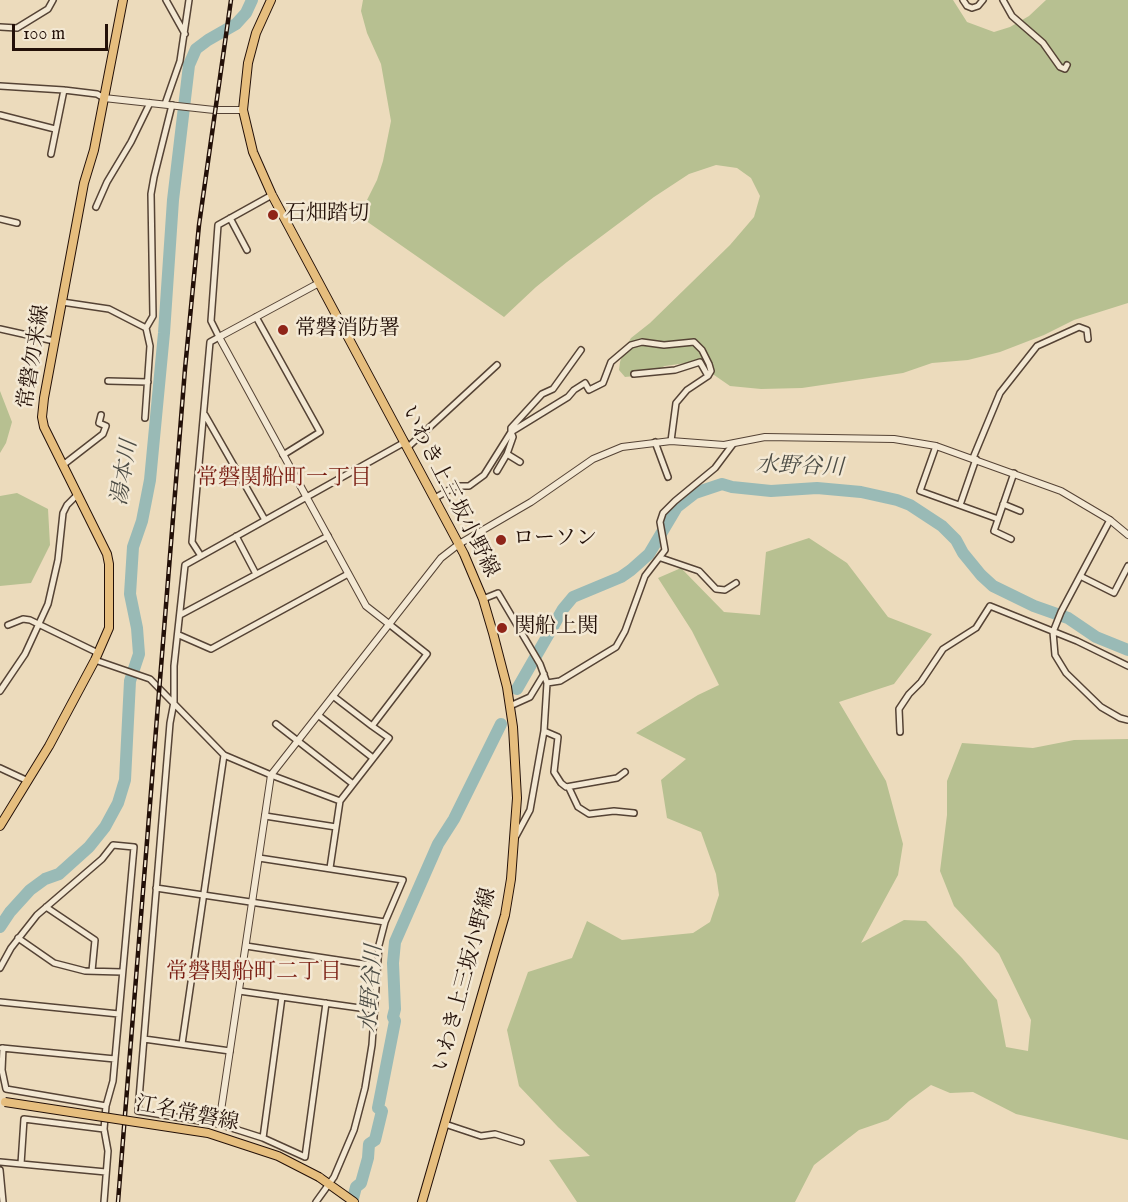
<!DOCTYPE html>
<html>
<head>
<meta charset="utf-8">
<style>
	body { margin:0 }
	#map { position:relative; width:1128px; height:1202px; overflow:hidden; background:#ecdbbc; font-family:"IM FELL English",serif }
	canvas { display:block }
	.scale { position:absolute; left:12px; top:24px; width:96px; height:27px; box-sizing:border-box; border:3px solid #231008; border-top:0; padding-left:8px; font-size:18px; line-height:21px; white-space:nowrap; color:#231008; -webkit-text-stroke:4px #f3e8d3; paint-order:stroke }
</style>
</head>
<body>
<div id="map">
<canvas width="1128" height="1202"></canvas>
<div class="scale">100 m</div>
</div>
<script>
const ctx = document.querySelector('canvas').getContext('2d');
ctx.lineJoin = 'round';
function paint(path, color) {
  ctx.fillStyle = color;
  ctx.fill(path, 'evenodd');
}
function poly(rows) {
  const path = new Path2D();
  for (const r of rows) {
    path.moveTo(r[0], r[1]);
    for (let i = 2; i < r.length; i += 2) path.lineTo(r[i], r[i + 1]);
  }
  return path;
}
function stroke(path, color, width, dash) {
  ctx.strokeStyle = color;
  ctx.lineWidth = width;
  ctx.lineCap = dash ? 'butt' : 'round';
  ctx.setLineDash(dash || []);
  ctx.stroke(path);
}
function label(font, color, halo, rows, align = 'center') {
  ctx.font = font + ' "IM FELL English","Noto Serif JP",serif';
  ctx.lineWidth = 5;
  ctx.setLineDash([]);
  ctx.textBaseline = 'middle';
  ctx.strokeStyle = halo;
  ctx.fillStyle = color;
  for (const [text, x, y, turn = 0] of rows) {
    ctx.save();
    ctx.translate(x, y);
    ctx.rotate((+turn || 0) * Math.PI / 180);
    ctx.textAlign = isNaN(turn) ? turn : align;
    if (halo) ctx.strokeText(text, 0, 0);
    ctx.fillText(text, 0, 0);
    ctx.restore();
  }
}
const green = poly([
	[363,0,953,0,967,22,994,32,1010,27,1029,16,1046,0,1128,0,1128,303,1074,320,1044,335,1000,352,968,360,932,363,903,373,802,388,761,389,730,386,704,368,686,363,665,366,644,375,625,377,619,370,620,362,625,348,631,338,650,323,730,245,754,217,760,196,751,178,737,168,716,165,689,174,654,197,567,262,536,287,504,317,359,216,377,180,383,161,391,121,381,64,367,33,361,11],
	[0,391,12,422,6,443,0,453],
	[17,493,48,509,50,545,31,583,0,586,0,496],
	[809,538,847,563,888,617,932,634,894,684,839,702,886,781,903,844,898,875,861,943,904,920,926,921,962,958,997,1000,1006,1047,1028,1051,1031,1020,999,954,954,906,940,871,947,815,947,781,962,743,1033,748,1074,740,1128,739,1128,1140,1016,1114,973,1092,950,1093,931,1085,909,1101,888,1120,859,1130,814,1165,795,1202,577,1202,549,1160,590,1156,558,1127,519,1086,507,1030,528,972,572,958,587,921,622,940,693,933,710,922,719,895,716,874,701,832,667,818,661,780,686,759,636,733,698,695,719,685,692,631,658,578,681,568,724,612,760,615,766,552]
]);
const river = poly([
	[517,689,563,609,573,597,621,577,631,570,649,554,677,507,695,493,722,484,732,487,771,491,817,488,861,492,897,500,910,505,942,526,956,540,963,553,981,575,993,586,1034,606,1068,618,1096,637,1128,650],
	[0,927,10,912,30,890,45,879,59,874,89,847,105,827,118,803,125,780,130,681,139,654,137,628,130,594,133,547,142,521,150,480,164,333,173,200,189,65,196,49,208,40,236,24,246,13,252,0],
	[352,1202,356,1187,361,1183,368,1158,369,1144,375,1140,382,1111,378,1108,395,1021,393,1017,395,1009,393,963,395,942,438,844,454,819,501,724]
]);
const minor = poly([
	[166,0,185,34],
	[963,0,967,6,972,8,978,6,983,0],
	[1003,0,1012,16,1043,43,1060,67,1065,69,1067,65],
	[0,27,17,28,48,9,53,0],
	[0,86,64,90,97,94,104,98],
	[165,104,180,61,189,0],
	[0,115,55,129],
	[51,154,64,90],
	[96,207,107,182,131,142,150,103],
	[230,218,247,250],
	[0,219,17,223],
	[62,302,109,309,146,328],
	[256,317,320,432,283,455],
	[0,329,54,341],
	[634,374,675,370,700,362,708,376,687,390,676,403,671,441],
	[108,381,148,382],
	[205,415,265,520],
	[145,418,150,346,146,328,153,316,151,194,154,177,172,105],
	[655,442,668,477],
	[936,446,920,491,998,519],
	[407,448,497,365],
	[973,458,1000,393,1037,346,1079,327,1087,330,1088,339],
	[520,462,507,454,513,437,511,432,568,397,574,390,585,383,589,390,603,383,611,362,631,345,642,342,664,345,694,342,702,350,709,364,711,371,708,376],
	[63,465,103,434,106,426,99,423,101,415],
	[497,471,507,454],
	[435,498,456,486,469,486,484,475,511,432,511,428,542,394,553,389,581,350],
	[1003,504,1020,511],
	[960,505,976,459],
	[1110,520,1061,612,1053,632,1055,655,1066,673,1101,707,1120,718,1128,720],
	[236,536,256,574],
	[1011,539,994,531,1014,473],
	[201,556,192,542,210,342,219,337,211,321,218,225,272,195],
	[661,558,699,571,716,589,725,590,736,583],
	[1080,576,1114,593,1128,566],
	[483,599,498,593,540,664,547,683,544,731,530,810,516,836],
	[180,615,328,536],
	[8,625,23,619,30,620,98,653],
	[179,635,211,649,348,574],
	[95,660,150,679,224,755,271,775,340,801],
	[547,683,560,681,616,647,625,631,645,576,665,550,660,522,663,513,675,501,715,468,733,444],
	[0,691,25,654,48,604,58,560,63,513,67,505,78,494],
	[333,696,372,726],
	[510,706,530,697,544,674],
	[318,715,373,758],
	[276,724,353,784],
	[544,731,558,737,554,772,561,783,566,787,617,778,625,772],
	[900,732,899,709,909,694,921,682,943,649,976,628,990,606,1077,641,1128,666],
	[0,768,28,781],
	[569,788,578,807,589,814,614,811,634,813],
	[265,816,336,827],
	[259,858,403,880,385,922,379,945,372,1045,365,1088,354,1130,334,1177,316,1202],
	[330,868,340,801,389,738,372,726,427,654,389,624],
	[156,888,385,922],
	[46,907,95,940,92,971],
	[18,938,54,963,85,971,122,972],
	[246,946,377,966],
	[0,968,11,948,37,915,102,859,113,845,134,847,113,1081,106,1106,104,1129],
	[239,991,374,1010],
	[0,1002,119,1014],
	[326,1003,305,1157,263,1138,219,1124,138,1111,170,723,174,702,174,666,185,565,405,442],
	[144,1039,230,1051],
	[182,1044,224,755],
	[2,1048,115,1059],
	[3,1048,2,1070,6,1089,106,1106],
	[445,1124,481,1136,495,1134,521,1142],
	[263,1138,282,997],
	[0,1162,106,1172],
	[21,1164,24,1119,104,1129,108,1151,104,1202],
	[0,1170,3,1202]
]);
const tertiary = poly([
	[104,98,214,110,243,110],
	[319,283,219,337,366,606,389,624],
	[219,1124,271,775,441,558,459,544,531,502,593,459,622,447,671,441,724,445,765,437,894,439,936,446,1061,491,1110,520,1128,535]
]);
const primary = poly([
	[271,0,256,33,248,63,243,110,253,152,272,195,464,554,483,599,493,633,507,687,513,727,517,798,511,879,505,915,422,1202],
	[0,826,49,746,95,660,109,628,109,564,107,554,44,427,42,417,44,398,84,183,94,150,123,0],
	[319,1177,354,1202]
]);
const rail = poly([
	[118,1202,185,369,199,225,231,0]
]);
const primaryBridge = poly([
	[5,1102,208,1133,278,1156,319,1177]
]);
const markers = [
	[273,215,6,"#8f2418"],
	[283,330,6,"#8f2418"],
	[501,540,6,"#8f2418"],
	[502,628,6,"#8f2418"]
];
const poiNames = [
	["石畑踏切",285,215],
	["常磐消防署",295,330],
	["ローソン",513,540],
	["関船上関",514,628]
];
const streetNames = [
	["常磐勿来線",35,357,-81],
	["いわき上三坂小野線",449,492,63],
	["いわき上三坂小野線",466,980,-75],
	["江名常磐線",187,1115,11]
];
const waterNames = [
	["水野谷川",800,468,2],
	["湯本川",126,473,-81],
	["水野谷川",373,989,-86]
];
const neighbourhoodNames = [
	["常磐関船町一丁目",284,479],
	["常磐関船町二丁目",254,973]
];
paint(green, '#b7c091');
stroke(river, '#99bab6', 12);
stroke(minor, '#554335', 8);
stroke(tertiary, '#554335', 8);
stroke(primary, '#231008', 10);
stroke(minor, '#f3e8d3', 5);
stroke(tertiary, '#f3e8d3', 6);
stroke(primary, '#e6be7e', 8);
stroke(rail, '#231008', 4.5);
stroke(rail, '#f3e8d3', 2, [7]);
stroke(primaryBridge, '#231008', 10, []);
stroke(primaryBridge, '#e6be7e', 8);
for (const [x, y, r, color] of markers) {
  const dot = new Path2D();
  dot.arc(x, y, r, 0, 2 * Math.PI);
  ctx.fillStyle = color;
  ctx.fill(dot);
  stroke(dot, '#f3e8d3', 2);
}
label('21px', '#231008', '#f3e8d3', poiNames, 'left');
label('21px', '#231008', '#f3e8d3', streetNames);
label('italic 22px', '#4c4c45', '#f3e8d3', waterNames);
label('22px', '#7a1f14', '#f3e8d3', neighbourhoodNames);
</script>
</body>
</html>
